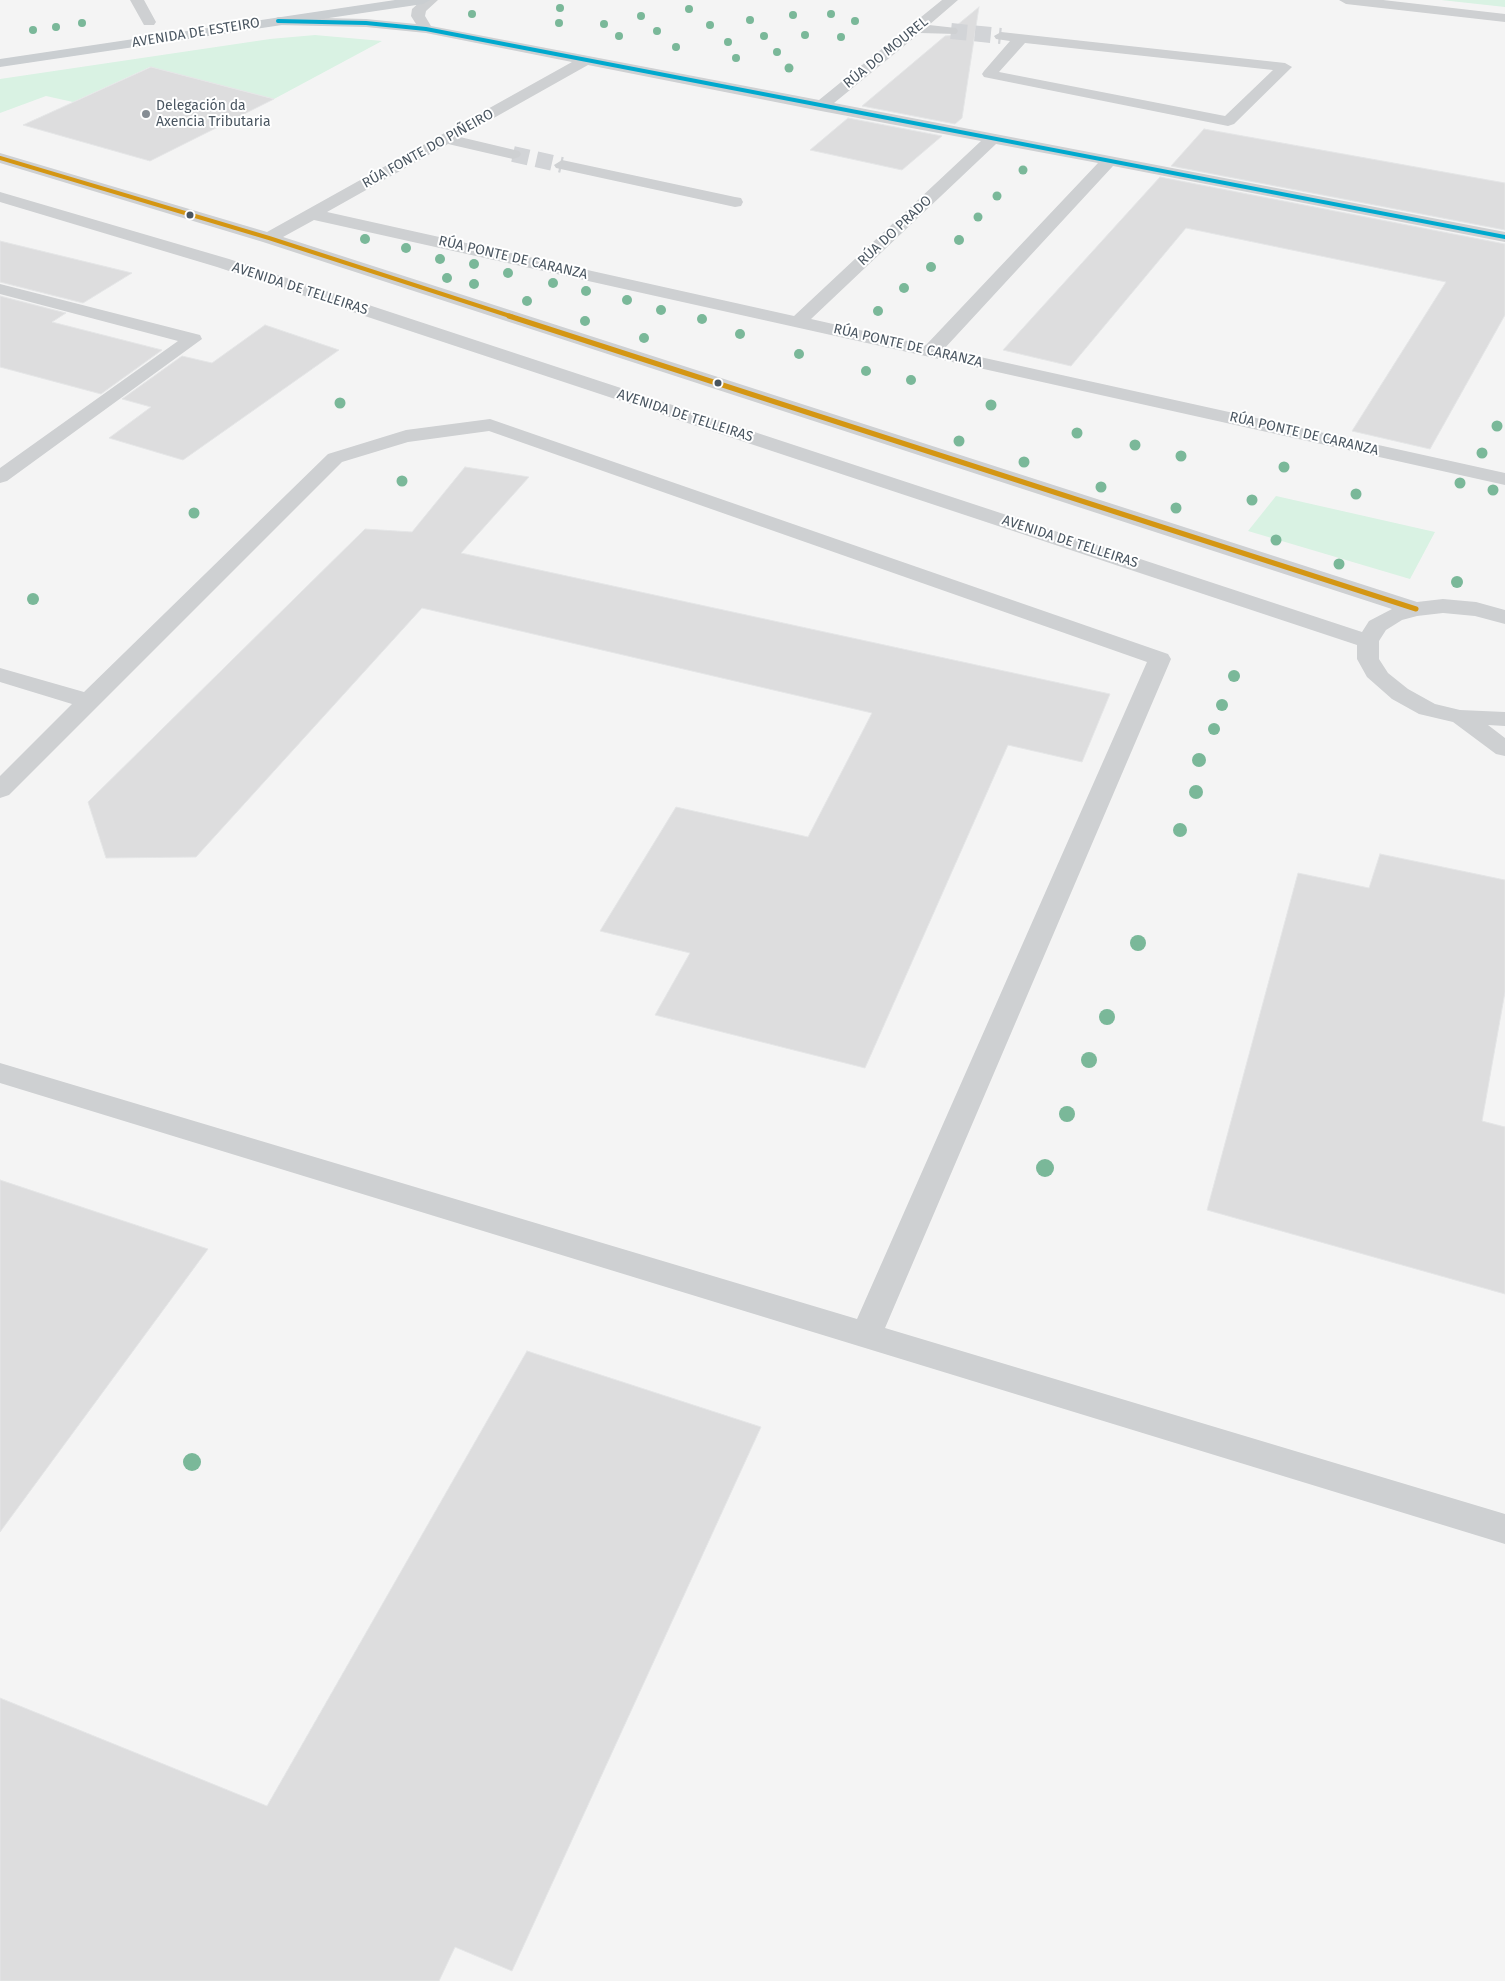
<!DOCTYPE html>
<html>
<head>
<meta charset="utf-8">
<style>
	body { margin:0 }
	canvas { display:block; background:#f4f4f4 }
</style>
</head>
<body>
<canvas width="1505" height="1981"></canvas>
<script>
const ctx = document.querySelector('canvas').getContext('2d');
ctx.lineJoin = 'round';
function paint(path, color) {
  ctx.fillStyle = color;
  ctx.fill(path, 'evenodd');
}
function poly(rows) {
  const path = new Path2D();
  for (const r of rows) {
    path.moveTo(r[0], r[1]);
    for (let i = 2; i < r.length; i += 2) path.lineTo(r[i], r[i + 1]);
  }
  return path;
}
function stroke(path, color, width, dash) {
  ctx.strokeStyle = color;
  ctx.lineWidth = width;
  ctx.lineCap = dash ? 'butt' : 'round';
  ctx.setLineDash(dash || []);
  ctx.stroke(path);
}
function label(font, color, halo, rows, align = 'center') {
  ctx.font = font + ' "Fira Sans",sans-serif';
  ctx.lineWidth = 4;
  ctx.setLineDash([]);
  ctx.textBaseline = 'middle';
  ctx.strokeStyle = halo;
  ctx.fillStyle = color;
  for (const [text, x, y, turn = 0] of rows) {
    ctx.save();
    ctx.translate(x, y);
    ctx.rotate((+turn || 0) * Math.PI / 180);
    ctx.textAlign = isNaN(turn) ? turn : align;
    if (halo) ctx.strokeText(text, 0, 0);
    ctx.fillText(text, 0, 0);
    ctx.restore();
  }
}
const green = poly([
	[1441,0,1505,0,1505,7],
	[315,35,382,41,274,99,150,67,73,102,46,96,0,113,0,79,270,39],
	[1276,496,1435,532,1410,579,1248,531]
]);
const building = poly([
	[979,7,962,118,955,124,862,106,945,36,958,35,960,30,956,26,979,7],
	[151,67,274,99,150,161,23,125,151,67],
	[848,118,942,136,902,170,810,150,848,118],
	[1204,129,1505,183,1505,230,1171,166,1204,129],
	[1160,177,1505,244,1505,315,1430,449,1352,431,1446,282,1186,228,1071,366,1003,350,1160,177],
	[0,241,132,273,83,303,0,282,0,241],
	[0,296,66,313,52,322,162,350,101,394,0,367,0,296],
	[265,325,339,350,183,460,109,438,151,407,122,399,182,356,212,363,265,325],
	[465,467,529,477,461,553,1110,694,1082,762,1008,745,865,1068,655,1015,690,953,600,931,676,807,808,837,872,713,422,608,196,857,106,858,88,802,365,529,412,532,465,467],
	[1380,854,1505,880,1505,992,1482,1121,1505,1127,1505,1294,1207,1210,1298,873,1369,888,1380,854],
	[0,1180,208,1249,0,1532,0,1180],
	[527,1351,761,1427,512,1971,455,1947,439,1981,0,1981,0,1698,267,1806,527,1351]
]);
const minorTunnel = poly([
	[951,31,1001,36],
	[513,154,562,165]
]);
const minor = poly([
	[130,0,144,0,156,22,154,25,144,25,130,0],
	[422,0,438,0,426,11,425,16,431,26,819,100,942,0,958,0,929,25,956,28,958,31,956,34,920,33,834,103,1505,232,1505,242,1113,166,944,349,1505,473,1505,485,314,220,283,237,1417,602,1443,599,1476,602,1505,610,1505,624,1475,616,1443,613,1417,616,1402,620,1386,630,1379,641,1379,659,1388,673,1408,689,1435,704,1460,710,1505,712,1505,726,1488,725,1505,738,1505,756,1496,754,1453,722,1419,714,1392,699,1367,677,1357,659,1357,645,217,267,0,202,0,192,229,259,1362,632,1369,621,1392,609,263,242,0,163,0,153,267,232,572,62,426,33,366,27,278,25,271,21,278,17,366,19,416,24,411,16,412,9,422,0],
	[588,65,821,111,981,141,794,316,327,212,448,144,513,159,519,157,521,154,519,151,460,137,588,65],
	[996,144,1098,163,926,345,811,319,996,144],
	[1339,0,1383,0,1505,14,1505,22,1346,4,1339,0],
	[1001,32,1285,63,1292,67,1234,124,1228,126,984,77,982,74,984,71,1010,41,996,39,994,36,1001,32],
	[1025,43,1273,70,1225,116,999,72,1025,43],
	[562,160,735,197,741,198,743,202,741,206,735,207,556,168,554,165,562,160],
	[0,284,200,335,202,339,7,481,0,483,0,468,178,341,0,294,0,284],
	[490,419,1168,654,1171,659,885,1328,1505,1514,1505,1544,0,1083,0,1063,857,1319,1147,662,489,431,408,442,342,462,9,795,0,798,0,776,72,704,0,682,0,668,84,692,328,454,406,430,490,419]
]);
const major = poly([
	[395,0,430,0,423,4,0,67,0,59,395,0]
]);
const bus1Far1 = poly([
	[0,158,269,238,513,317]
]);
const bus1 = poly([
	[509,316,1416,609]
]);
const bus2 = poly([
	[278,21,366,23,426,29,1505,237]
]);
const trees = [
	[560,8,4],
	[689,9,4],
	[472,14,4],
	[831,14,4],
	[793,15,4],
	[641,16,4],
	[750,20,4],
	[855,21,4],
	[82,23,4],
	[559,23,4],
	[604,24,4],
	[710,25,4],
	[56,27,4],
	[33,30,4],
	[657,31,4],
	[805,35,4],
	[619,36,4],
	[764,36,4],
	[841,37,4],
	[728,42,4],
	[676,47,4],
	[777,52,4],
	[736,58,4],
	[789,68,4.5],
	[1023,170,4.5],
	[997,196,4.5],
	[978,217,4.5],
	[365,239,5],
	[959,240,5],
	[406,248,5],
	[440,259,5],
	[474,264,5],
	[931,267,5],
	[508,273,5],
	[447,278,5],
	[553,283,5],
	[474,284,5],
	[904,288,5],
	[586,291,5],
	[627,300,5],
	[527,301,5],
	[661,310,5],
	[878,311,5],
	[702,319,5],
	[585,321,5],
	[740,334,5],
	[644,338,5],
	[799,354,5],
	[866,371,5],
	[911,380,5],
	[340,403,5.5],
	[991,405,5.5],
	[1497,426,5.5],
	[1077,433,5.5],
	[959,441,5.5],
	[1135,445,5.5],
	[1482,453,5.5],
	[1181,456,5.5],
	[1024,462,5.5],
	[1284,467,5.5],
	[402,481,5.5],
	[1460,483,5.5],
	[1101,487,5.5],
	[1493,490,5.5],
	[1356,494,5.5],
	[1252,500,5.5],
	[1176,508,5.5],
	[194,513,5.5],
	[1276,540,5.5],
	[1339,564,5.5],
	[1457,582,6],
	[33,599,6],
	[1234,676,6],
	[1222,705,6],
	[1214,729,6],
	[1199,760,7],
	[1196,792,7],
	[1180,830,7],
	[1138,943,8],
	[1107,1017,8],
	[1089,1060,8],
	[1067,1114,8],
	[1045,1168,9],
	[192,1462,9]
];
const markers = [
	[146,114,5,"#868d94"],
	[190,215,4.5,"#4a5661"],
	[718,383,4.5,"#4a5661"]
];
const farStreetnames = [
	["AVENIDA DE ESTEIRO",196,33,-9],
	["RÚA DO MOUREL",886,53,-39],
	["RÚA FONTE DO PIÑEIRO",428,149,-29],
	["RÚA DO PRADO",895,231,-43],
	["RÚA PONTE DE CARANZA",513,258,13],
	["AVENIDA DE TELLEIRAS",300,289,18],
	["RÚA PONTE DE CARANZA",908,346,13],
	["AVENIDA DE TELLEIRAS",685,416,18],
	["RÚA PONTE DE CARANZA",1304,434,13],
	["AVENIDA DE TELLEIRAS",1070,542,18]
];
const farPoinames = [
	["Delegación da",156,106],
	["Axencia Tributaria",156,122]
];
paint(green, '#d9f2e3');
paint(building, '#ddddde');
stroke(building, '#e5e6e7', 1);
stroke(minorTunnel, '#d2d4d7', 16, [16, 8]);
paint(minor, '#ced0d2');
paint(major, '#caced1');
stroke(bus1Far1, '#d49613', 4);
stroke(bus1, '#d49613', 5);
stroke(bus2, '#00a9ce', 4);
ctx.fillStyle = '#7ab899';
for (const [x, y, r] of trees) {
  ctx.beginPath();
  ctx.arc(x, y, r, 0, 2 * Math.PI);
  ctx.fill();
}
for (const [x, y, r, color] of markers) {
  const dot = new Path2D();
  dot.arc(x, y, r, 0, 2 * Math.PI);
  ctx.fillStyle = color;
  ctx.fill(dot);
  stroke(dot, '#fff', 2);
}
label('14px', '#4a5661', '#fff', farStreetnames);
label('14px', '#4a5661', '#fff', farPoinames, 'left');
</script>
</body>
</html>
